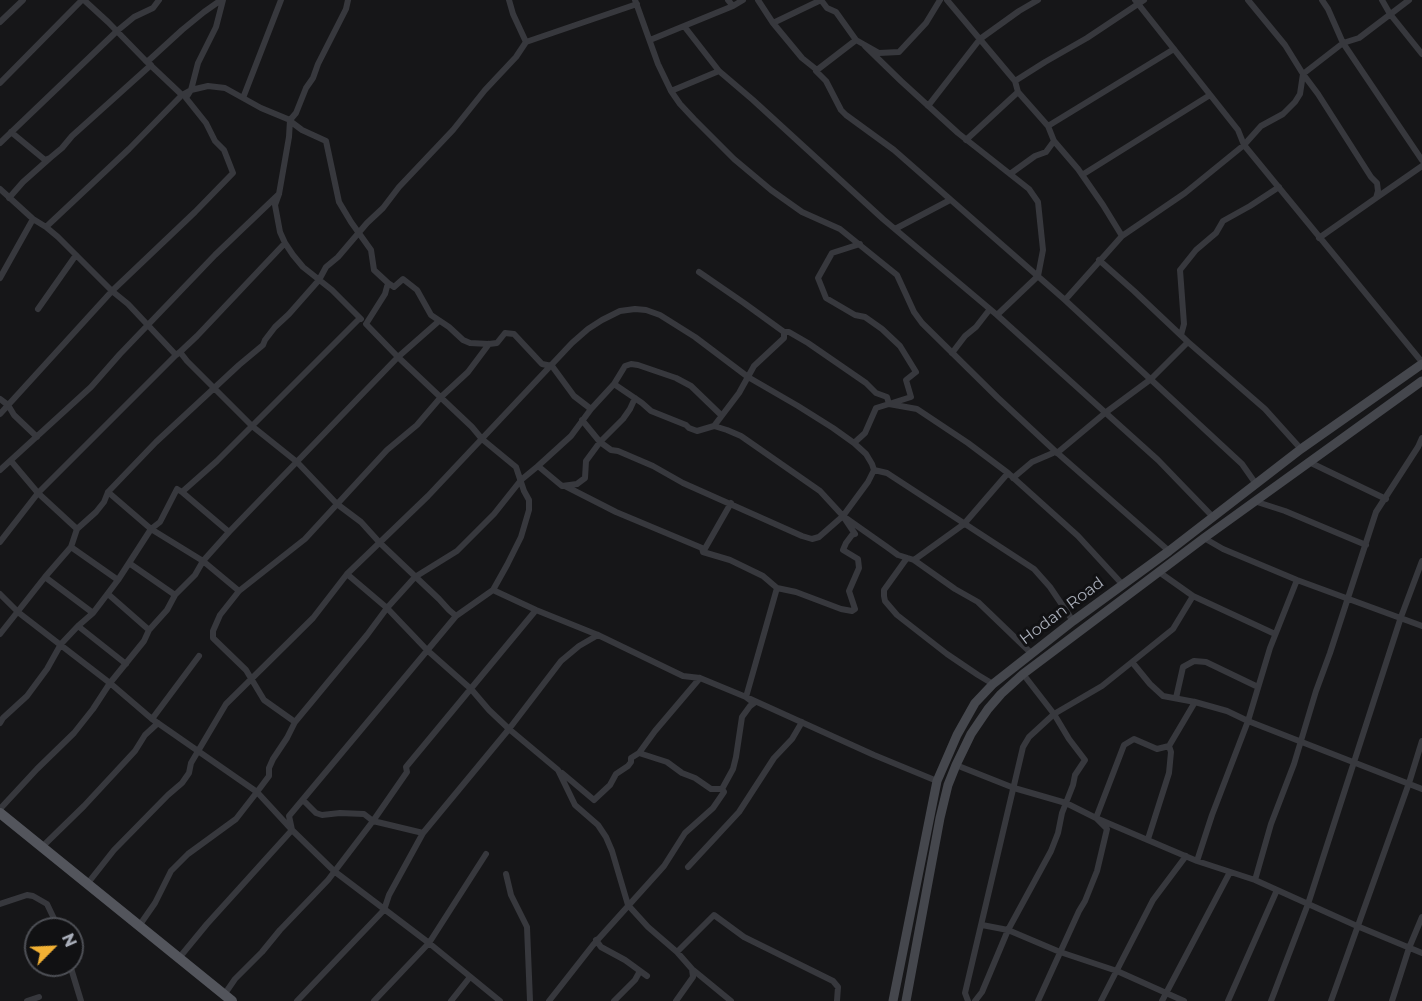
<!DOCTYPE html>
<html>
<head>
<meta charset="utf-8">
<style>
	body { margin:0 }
	#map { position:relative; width:1422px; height:1001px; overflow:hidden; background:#161618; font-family:Montserrat,sans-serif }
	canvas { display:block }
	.north { position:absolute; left:24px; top:917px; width:60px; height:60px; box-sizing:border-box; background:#111113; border:2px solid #4d4f55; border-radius:50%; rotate:66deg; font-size:16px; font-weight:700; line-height:24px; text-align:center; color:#a8adb8 }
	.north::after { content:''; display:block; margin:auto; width:21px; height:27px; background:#f2b134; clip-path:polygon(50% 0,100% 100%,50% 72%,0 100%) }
</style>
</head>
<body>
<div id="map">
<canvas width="1422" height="1001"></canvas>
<div class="north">N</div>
</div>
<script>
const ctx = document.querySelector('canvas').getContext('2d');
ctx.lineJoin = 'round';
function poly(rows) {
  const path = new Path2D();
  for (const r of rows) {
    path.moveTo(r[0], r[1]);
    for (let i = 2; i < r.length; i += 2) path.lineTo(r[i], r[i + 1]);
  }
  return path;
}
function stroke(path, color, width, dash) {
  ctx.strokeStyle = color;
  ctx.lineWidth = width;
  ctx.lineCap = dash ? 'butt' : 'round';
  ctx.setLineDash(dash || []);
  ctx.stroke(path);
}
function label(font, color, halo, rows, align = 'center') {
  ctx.font = font + ' Montserrat,sans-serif';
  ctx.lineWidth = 6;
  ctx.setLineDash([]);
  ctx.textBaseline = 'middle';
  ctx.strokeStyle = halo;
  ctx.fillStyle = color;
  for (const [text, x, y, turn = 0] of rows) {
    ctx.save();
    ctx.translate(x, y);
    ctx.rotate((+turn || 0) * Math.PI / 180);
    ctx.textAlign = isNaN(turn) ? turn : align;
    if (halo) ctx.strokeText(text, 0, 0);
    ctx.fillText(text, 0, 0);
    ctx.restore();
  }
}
const minor = poly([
	[84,0,108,22,145,60,182,95],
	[348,0,346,9,318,64,313,78,306,88,296,113,290,120,289,137,279,194,275,205,280,232,285,243,293,255,303,267,332,290,361,319],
	[635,0,658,64,671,91,680,104,694,119,734,159,771,190,802,212,840,229,897,275,914,312,922,323,997,397,1054,450,1169,551],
	[728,0,733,6,743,0],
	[758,0,773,23,802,58,817,70,816,71,826,81,841,110,846,115,894,150,1065,300,1242,464,1256,484],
	[821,0,827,8,836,12,856,40],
	[947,0,1015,81,1018,92,1048,126,1054,141,1078,169,1103,205,1122,236,1065,300],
	[1135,0,1238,130,1244,145,1422,362],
	[1248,0,1285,45,1303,74,1318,94,1371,177,1377,183,1378,191,1376,198,1319,238],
	[1382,0,1390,14,1422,54],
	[1409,0,1359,38,1343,43,1422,160],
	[0,22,23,0],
	[773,23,821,0],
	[684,26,733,6],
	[650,40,684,26,719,71,753,100,883,219,997,315,1158,460,1213,517],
	[526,42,637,4],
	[865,46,901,81,958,133,1029,189,1038,202,1043,250,1038,276,997,315],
	[147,62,182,30,204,12,221,0],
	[817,70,856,40,879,53,899,52,926,23,940,0],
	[1015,81,1045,62,1087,38,1144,0],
	[0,83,82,0],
	[671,91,719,71],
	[243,98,281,0],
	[928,106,980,39,1019,11,1038,0],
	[290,121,302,130,326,141,339,202,351,222,371,250,374,270,388,283,385,294,366,324,398,357,472,427,482,439,516,467,524,491,529,500,529,510,521,537,507,565,493,590,536,610,598,635,683,676,700,678,746,697,874,755,937,781],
	[1048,126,1174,49],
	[11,132,45,160,50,158,62,148,72,136,151,65],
	[966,140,1018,92],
	[0,143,117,31,134,17,153,8,159,0],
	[1010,174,1035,156,1046,152,1054,141],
	[1082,175,1210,95],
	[0,189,33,219,46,227,58,237,112,291,128,304,176,355,180,352,187,361,252,426,297,462,337,504,361,522,380,543,439,599,449,610,456,616,493,590],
	[9,198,23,182,50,158],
	[1376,198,1422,166],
	[46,227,129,149,182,95,191,90,208,86,225,88,261,108,290,120],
	[895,229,950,200],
	[1122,236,1185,193,1244,145,1261,126,1283,114,1295,102,1300,94,1303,74,1343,43,1328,9,1322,0],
	[860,244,832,253,818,278,826,298,855,315,865,317,882,329,900,346,916,372,906,380,911,397,889,404,917,409,968,443,1008,473,1078,536,1123,585],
	[1099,260,1134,291,1188,342,1265,409,1301,449],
	[699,272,744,303,784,332],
	[0,278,33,219],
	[388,283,394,287,403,279,417,290,431,315,449,327,463,340,470,343,489,344,497,343,505,333,514,334,542,364,552,366,574,396,591,409,614,384,642,403,651,411,686,425,689,428,697,431,714,426,727,430,741,436,820,491,843,516,887,547,898,555,914,560,955,589,978,602,1031,653],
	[38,309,76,255],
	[1181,335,1184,324,1180,270,1196,250,1216,233,1223,221,1250,206,1279,187],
	[180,352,197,336,285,243],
	[952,353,965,336,976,327,990,309],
	[614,384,625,366,631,364,638,365,676,378,691,386,721,415],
	[0,399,8,405,14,415,37,437],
	[0,414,112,291,195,212,233,173,224,150,215,141,206,123,186,98,191,90,198,63,216,27,223,0],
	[582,420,600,442,611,450,618,451,653,466,683,483,802,536,812,539,819,537,843,516],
	[714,426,739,393,754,366,784,338,784,332,789,332,808,343,866,383,876,393,887,397,889,404,876,408,865,433,854,443],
	[1057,453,1105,413,1151,379,1188,342],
	[11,461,38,493,77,529],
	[1309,462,1386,499],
	[538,466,562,486,577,484,585,478,586,461,600,442,623,419,630,409,635,398],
	[0,470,91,387,120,354,215,255,279,194],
	[874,470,887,473,1034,569,1050,587,1073,621],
	[1013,478,1032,462,1053,453,1054,450],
	[565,486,616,512,702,548,703,552,731,503],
	[108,492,151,529,203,561,239,591],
	[182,492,229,532],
	[1254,501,1285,511,1366,545],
	[1204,538,1223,549,1297,580,1422,626],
	[0,542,38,493,176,355],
	[71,547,118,580],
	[907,558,884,590,884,596,885,601,897,615,947,654,978,675,993,684],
	[914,560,964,524,1008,473],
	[129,563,175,595],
	[1159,572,1193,596,1275,634],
	[347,574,387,608,427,650,471,689,489,710,509,729,558,770,575,805,598,825,606,837,612,851,628,905,648,927,677,952,692,969,731,1001],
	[45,577,93,613],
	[1297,580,1270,648,1248,721,1422,789],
	[0,594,18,612,110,683,152,719,257,792,292,830,334,871,429,943,500,1001],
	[108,594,149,630],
	[78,626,126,664],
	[0,634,45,577,71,547,77,529,96,512,104,502,108,492,156,442,239,365,263,345,265,340,275,327,289,314,319,280,326,267,338,257,367,223,383,208,399,187,453,130,485,90,516,57,526,42,513,14,509,0],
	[1132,662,1173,629,1193,596],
	[1176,698,1183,667,1194,661,1206,662,1258,687],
	[152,719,199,656],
	[295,722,264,700,246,670,213,638,213,631,220,615,239,591,305,539,387,450,417,425,441,397,468,372,489,344],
	[0,723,3,718,27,696,47,669,61,644,78,626,93,613,118,580,151,529,160,522,177,489,182,492,217,461,360,318],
	[639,753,655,731,700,678],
	[956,765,1014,788,1066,803,1096,818,1197,861,1255,880,1357,926,1422,953],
	[562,773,594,800,610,785,616,774,628,766,631,762,631,758,639,753,667,762,682,773,695,778,711,789,722,789],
	[303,800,316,813,322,815,340,813,364,814,373,821,423,833],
	[0,809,37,769,74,733,93,709,110,683,144,641,149,630,167,610,175,595,195,575,203,561,229,532,398,357,439,321],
	[1148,839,1169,773,1171,752,1169,746,1195,702],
	[42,847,84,806,135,751,145,735,158,723],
	[688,867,739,812,774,758,792,739,802,722],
	[506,874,511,895,527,927,530,1001],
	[1255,880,1271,824,1294,764,1316,691,1330,653,1376,512,1418,447,1422,438],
	[88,883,114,850,168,795,182,783,189,773,191,763,226,704,313,618,347,574,428,496,572,343,588,329,602,320,620,311,635,309,646,310,660,315,695,337,748,377,798,406,833,428,854,443,866,454,872,464,874,470,868,482,843,516,855,534,852,535,846,543,843,550,858,559,859,568,849,591,855,609,852,611,841,609,796,592,777,588,763,576,730,560,703,552],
	[0,904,27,895,33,896,47,904,59,929],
	[982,925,1008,930,1060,952,1117,971,1184,1001],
	[139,926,155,903,171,871,188,854,236,819,257,792,269,776,269,768,273,759,287,738,295,722,367,635,387,608,415,577,457,551,494,514,521,480,538,466,571,436,591,409],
	[596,940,601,947,625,960,647,976],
	[677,952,714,915,744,937,833,981,838,987,837,1001],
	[179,958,207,924,292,830,289,816,456,616],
	[70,965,81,1001],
	[224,995,235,979,262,952,280,930,328,880,373,821,407,772,406,767,536,610],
	[27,1001,39,997],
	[297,1001,384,910,389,895,423,833,509,729,561,661,579,646,598,635],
	[374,1001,429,943,486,854],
	[451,1001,470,977],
	[549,1001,593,945,664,866,685,833,713,808,724,792,722,789,733,769,736,757,742,717,750,706,754,703,746,697,777,588],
	[614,1001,635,980,640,971],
	[676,1001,693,977,692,969],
	[968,1001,965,993,1023,747,1029,737,1054,714,1102,686,1132,662,1150,684,1163,696,1195,702,1227,711,1248,721,1212,815,1197,861],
	[975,1001,982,992,1008,930,1051,851,1058,833,1062,813,1073,785,1075,775,1085,760,1069,739,1054,714,1023,674],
	[1038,1001,1079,911,1085,901,1097,871,1107,829,1096,818,1124,745,1134,739,1157,749,1169,746],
	[1101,1001,1153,900,1186,856],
	[1162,1001,1230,872],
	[1228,1001,1277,890],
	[1271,1001,1308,904,1401,617,1422,561],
	[1331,1001,1409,783,1422,741],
	[1392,1001,1409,948,1422,917]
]);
const secondary = poly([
	[893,1001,937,781,957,735,975,703,993,684,1073,621,1169,551,1301,449,1422,364],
	[906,1001,940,818,948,785,956,765,971,734,988,709,1001,694,1023,674,1204,538,1422,381]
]);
const primary = poly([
	[0,813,232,1001]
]);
const streetNames = [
	["Hodan Road",1062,611,-37]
];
stroke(minor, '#37383d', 6);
stroke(secondary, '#45474d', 9);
stroke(primary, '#53555c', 10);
label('16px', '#a8adb8', '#111113', streetNames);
</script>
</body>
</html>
